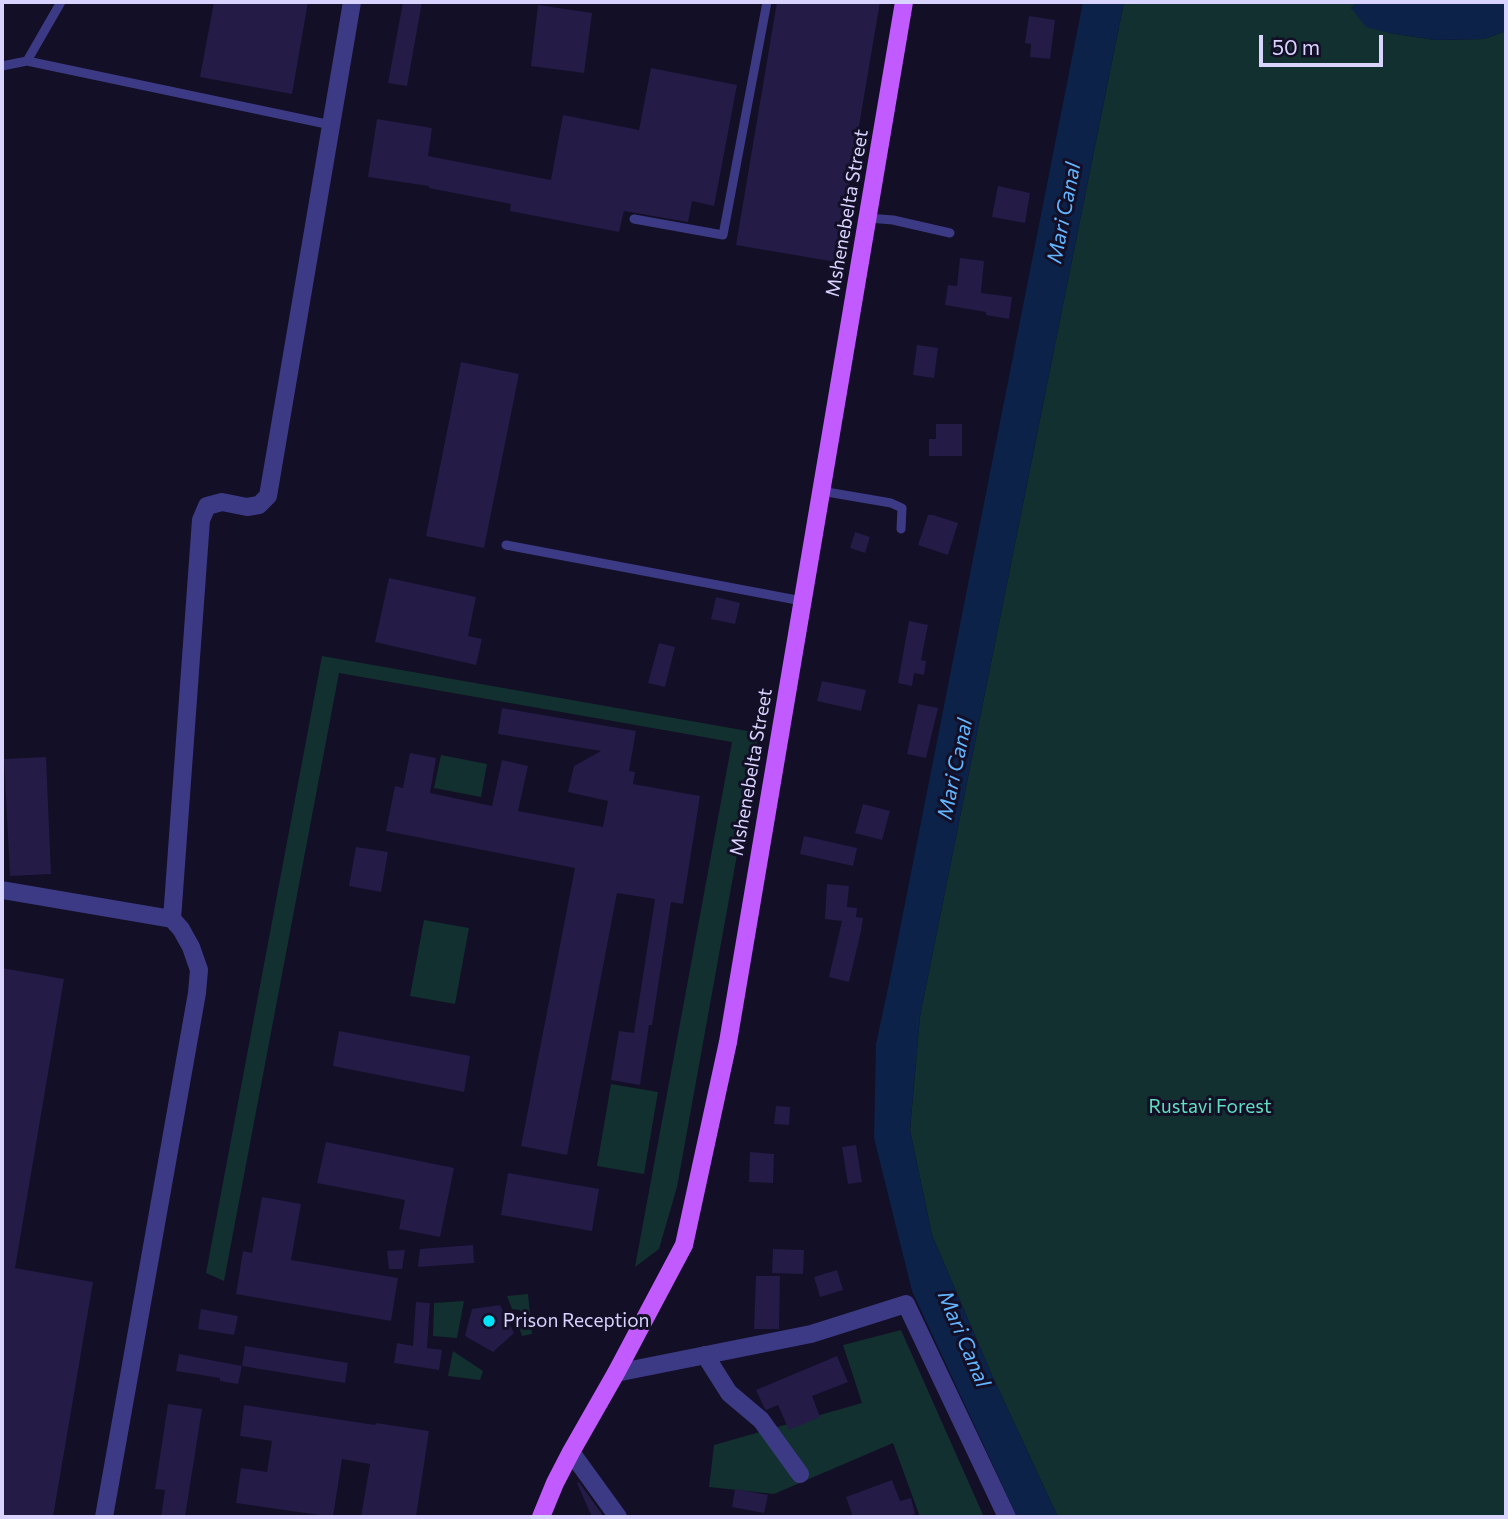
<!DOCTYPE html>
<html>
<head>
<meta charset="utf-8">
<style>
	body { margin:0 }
	#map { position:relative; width:1508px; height:1519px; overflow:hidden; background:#130f26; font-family:Commissioner,sans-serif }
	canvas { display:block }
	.frame { position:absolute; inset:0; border:4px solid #d9d4ff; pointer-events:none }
	.scale { position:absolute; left:1259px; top:35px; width:124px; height:32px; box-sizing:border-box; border:4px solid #d9d4ff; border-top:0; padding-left:9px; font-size:21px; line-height:24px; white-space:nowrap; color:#d9d4ff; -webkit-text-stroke:5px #130f26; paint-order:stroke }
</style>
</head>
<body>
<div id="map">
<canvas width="1508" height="1519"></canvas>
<div class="frame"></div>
<div class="scale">50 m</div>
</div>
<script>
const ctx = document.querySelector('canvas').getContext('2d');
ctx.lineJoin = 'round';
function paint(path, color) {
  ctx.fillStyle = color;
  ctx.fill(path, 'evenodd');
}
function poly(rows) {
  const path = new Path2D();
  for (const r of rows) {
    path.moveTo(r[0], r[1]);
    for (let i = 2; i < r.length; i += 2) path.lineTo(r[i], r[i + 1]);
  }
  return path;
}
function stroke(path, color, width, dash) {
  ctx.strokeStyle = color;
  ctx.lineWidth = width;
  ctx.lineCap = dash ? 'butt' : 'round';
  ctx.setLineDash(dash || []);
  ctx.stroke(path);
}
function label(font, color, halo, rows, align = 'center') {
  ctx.font = font + ' Commissioner,sans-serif';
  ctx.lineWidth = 6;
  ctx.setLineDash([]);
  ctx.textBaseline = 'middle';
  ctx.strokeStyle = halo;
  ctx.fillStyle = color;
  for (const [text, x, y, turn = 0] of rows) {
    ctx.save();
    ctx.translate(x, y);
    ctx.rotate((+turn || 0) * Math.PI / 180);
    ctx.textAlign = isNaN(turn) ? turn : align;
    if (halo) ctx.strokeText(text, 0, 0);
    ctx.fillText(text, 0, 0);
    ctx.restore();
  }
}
const green = poly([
	[1124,2,1358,2,1351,8,1389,33,1435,40,1484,39,1506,31,1506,1517,1058,1517,991,1373,932,1235,910,1130,920,1016],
	[322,656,759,733,677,1187,659,1249,635,1267,732,742,339,673,224,1281,206,1273],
	[441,755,487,764,481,797,434,788],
	[424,920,469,928,455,1004,410,996],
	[611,1084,658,1092,644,1174,597,1166],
	[528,1294,532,1334,522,1336,518,1324,523,1319,521,1312,520,1310,512,1309,507,1296],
	[464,1301,457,1338,433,1336,434,1303],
	[901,1330,984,1517,920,1517,893,1443,774,1494,709,1487,714,1445,862,1403,843,1345],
	[453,1351,483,1371,480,1380,448,1376]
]);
const water = poly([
	[1083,2,1124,2,920,1016,910,1130,932,1235,991,1373,1058,1517,1017,1517,912,1291,874,1138,876,1044,892,969],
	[1358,2,1506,2,1506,31,1484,39,1435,40,1389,33,1366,27,1351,8]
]);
const building = poly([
	[214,2,308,2,292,94,200,77],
	[403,2,422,2,407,86,388,83],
	[777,2,880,2,836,262,736,245],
	[538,5,592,13,584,73,531,66],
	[1029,16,1055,20,1050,59,1030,57,1031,44,1025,43],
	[651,68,737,85,714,206,692,201,688,222,624,211,619,232,510,211,511,204,429,188,429,186,368,177,377,119,432,128,428,156,551,180,563,115,639,130],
	[998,186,1030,193,1025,223,992,217],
	[960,258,984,261,981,293,1012,297,1009,319,986,315,986,312,945,305,948,285,957,286],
	[917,345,938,348,934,378,913,375],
	[461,362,519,374,484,548,426,536],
	[936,424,962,424,962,456,929,456,929,439,936,439],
	[928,515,933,515,958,523,948,555,918,545],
	[855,532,870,537,865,553,850,548],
	[389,578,476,597,468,636,482,639,476,665,375,642],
	[716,597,740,603,735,624,711,619],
	[909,621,928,625,921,660,926,661,924,675,914,673,912,686,898,683],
	[659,643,675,647,665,687,648,683],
	[822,681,866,690,861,711,817,701],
	[918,704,938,708,926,758,907,754],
	[502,708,636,731,629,771,635,772,633,784,700,796,683,904,671,902,652,1025,649,1025,640,1085,611,1080,619,1031,634,1033,655,899,617,893,567,1155,521,1146,575,868,386,831,395,786,403,788,410,753,436,758,430,793,492,806,502,760,528,766,518,811,603,827,608,801,568,792,574,766,601,751,498,734],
	[46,757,51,874,10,876,4,759],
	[863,804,890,811,882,840,855,833],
	[804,836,857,848,853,866,800,854],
	[356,847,388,852,381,892,349,886],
	[827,884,849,886,847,907,857,908,856,917,863,918,861,931,849,982,829,977,842,921,825,919],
	[2,968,64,979,15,1268,93,1282,53,1517,2,1517],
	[339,1031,470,1056,464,1092,333,1066],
	[776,1106,790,1107,789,1125,774,1124],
	[326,1142,454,1168,440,1237,399,1229,405,1200,317,1183],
	[856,1145,862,1182,848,1184,842,1147],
	[750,1152,774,1154,773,1183,749,1182],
	[508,1173,599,1189,592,1231,501,1215],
	[262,1197,301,1204,291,1260,398,1278,391,1321,236,1294,243,1251,252,1253],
	[473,1245,474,1263,418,1267,420,1249],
	[773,1249,804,1250,803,1274,772,1273],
	[405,1250,402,1269,389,1269,387,1251],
	[837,1270,843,1290,820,1297,814,1277],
	[756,1276,780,1276,779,1329,754,1329],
	[416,1302,430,1303,427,1348,442,1350,439,1370,394,1363,397,1343,413,1346],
	[500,1305,514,1333,493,1352,465,1336,472,1309],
	[201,1309,238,1316,234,1335,198,1329],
	[245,1346,348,1363,345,1383,242,1366],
	[179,1354,242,1366,238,1384,220,1381,220,1378,176,1371],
	[837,1356,848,1382,812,1396,820,1417,789,1430,778,1405,766,1410,764,1407,756,1390],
	[168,1404,202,1409,185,1517,161,1517,165,1490,155,1489],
	[244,1405,375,1425,376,1423,429,1431,416,1517,361,1517,370,1464,342,1459,333,1517,236,1503,241,1468,267,1472,272,1441,240,1436],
	[892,1480,900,1501,911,1498,915,1514,902,1517,853,1517,846,1497],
	[579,1482,604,1517,592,1517,577,1483],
	[735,1489,768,1495,764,1513,732,1507]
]);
const service = poly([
	[27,61,61,2],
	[2,66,27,61,331,125],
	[868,218,893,220,950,233],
	[634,219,723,235,767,2],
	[821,491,891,503,902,508,901,529],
	[506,545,802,601]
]);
const minor = poly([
	[2,890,172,919,181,929,191,947,199,970,197,993,104,1517],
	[172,919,201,520,207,506,222,502,247,507,259,505,268,496,352,2],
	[705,1355,729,1393,761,1420,800,1474],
	[616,1373,811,1334,906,1304,1007,1517],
	[571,1452,618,1517]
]);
const primary = poly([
	[541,1517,555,1483,571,1452,616,1373,684,1245,728,1042,904,2]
]);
const markers = [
	[489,1321,7,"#00e5ff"]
];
const streetNames = [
	["Mshenebelta Street",847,213,-80],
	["Mshenebelta Street",751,772,-80]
];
const parkNames = [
	["Rustavi Forest",1210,1107]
];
const poiNames = [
	["Prison Reception",503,1321]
];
const waterNames = [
	["Mari Canal",1064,213,-79],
	["Mari Canal",955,769,-78],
	["Mari Canal",964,1339,67]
];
paint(green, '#12302f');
paint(water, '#0c2248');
paint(building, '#241b47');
stroke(service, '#3d3a85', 9);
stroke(minor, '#3d3a85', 18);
stroke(primary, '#c25bff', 18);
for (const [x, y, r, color] of markers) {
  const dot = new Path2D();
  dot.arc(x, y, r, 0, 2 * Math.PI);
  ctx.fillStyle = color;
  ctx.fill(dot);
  stroke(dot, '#130f26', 2.5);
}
label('19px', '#d9d4ff', '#130f26', streetNames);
label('19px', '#5fe0c0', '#130f26', parkNames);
label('19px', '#d9d4ff', '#130f26', poiNames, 'left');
label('italic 21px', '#62b6ff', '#130f26', waterNames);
</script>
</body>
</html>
